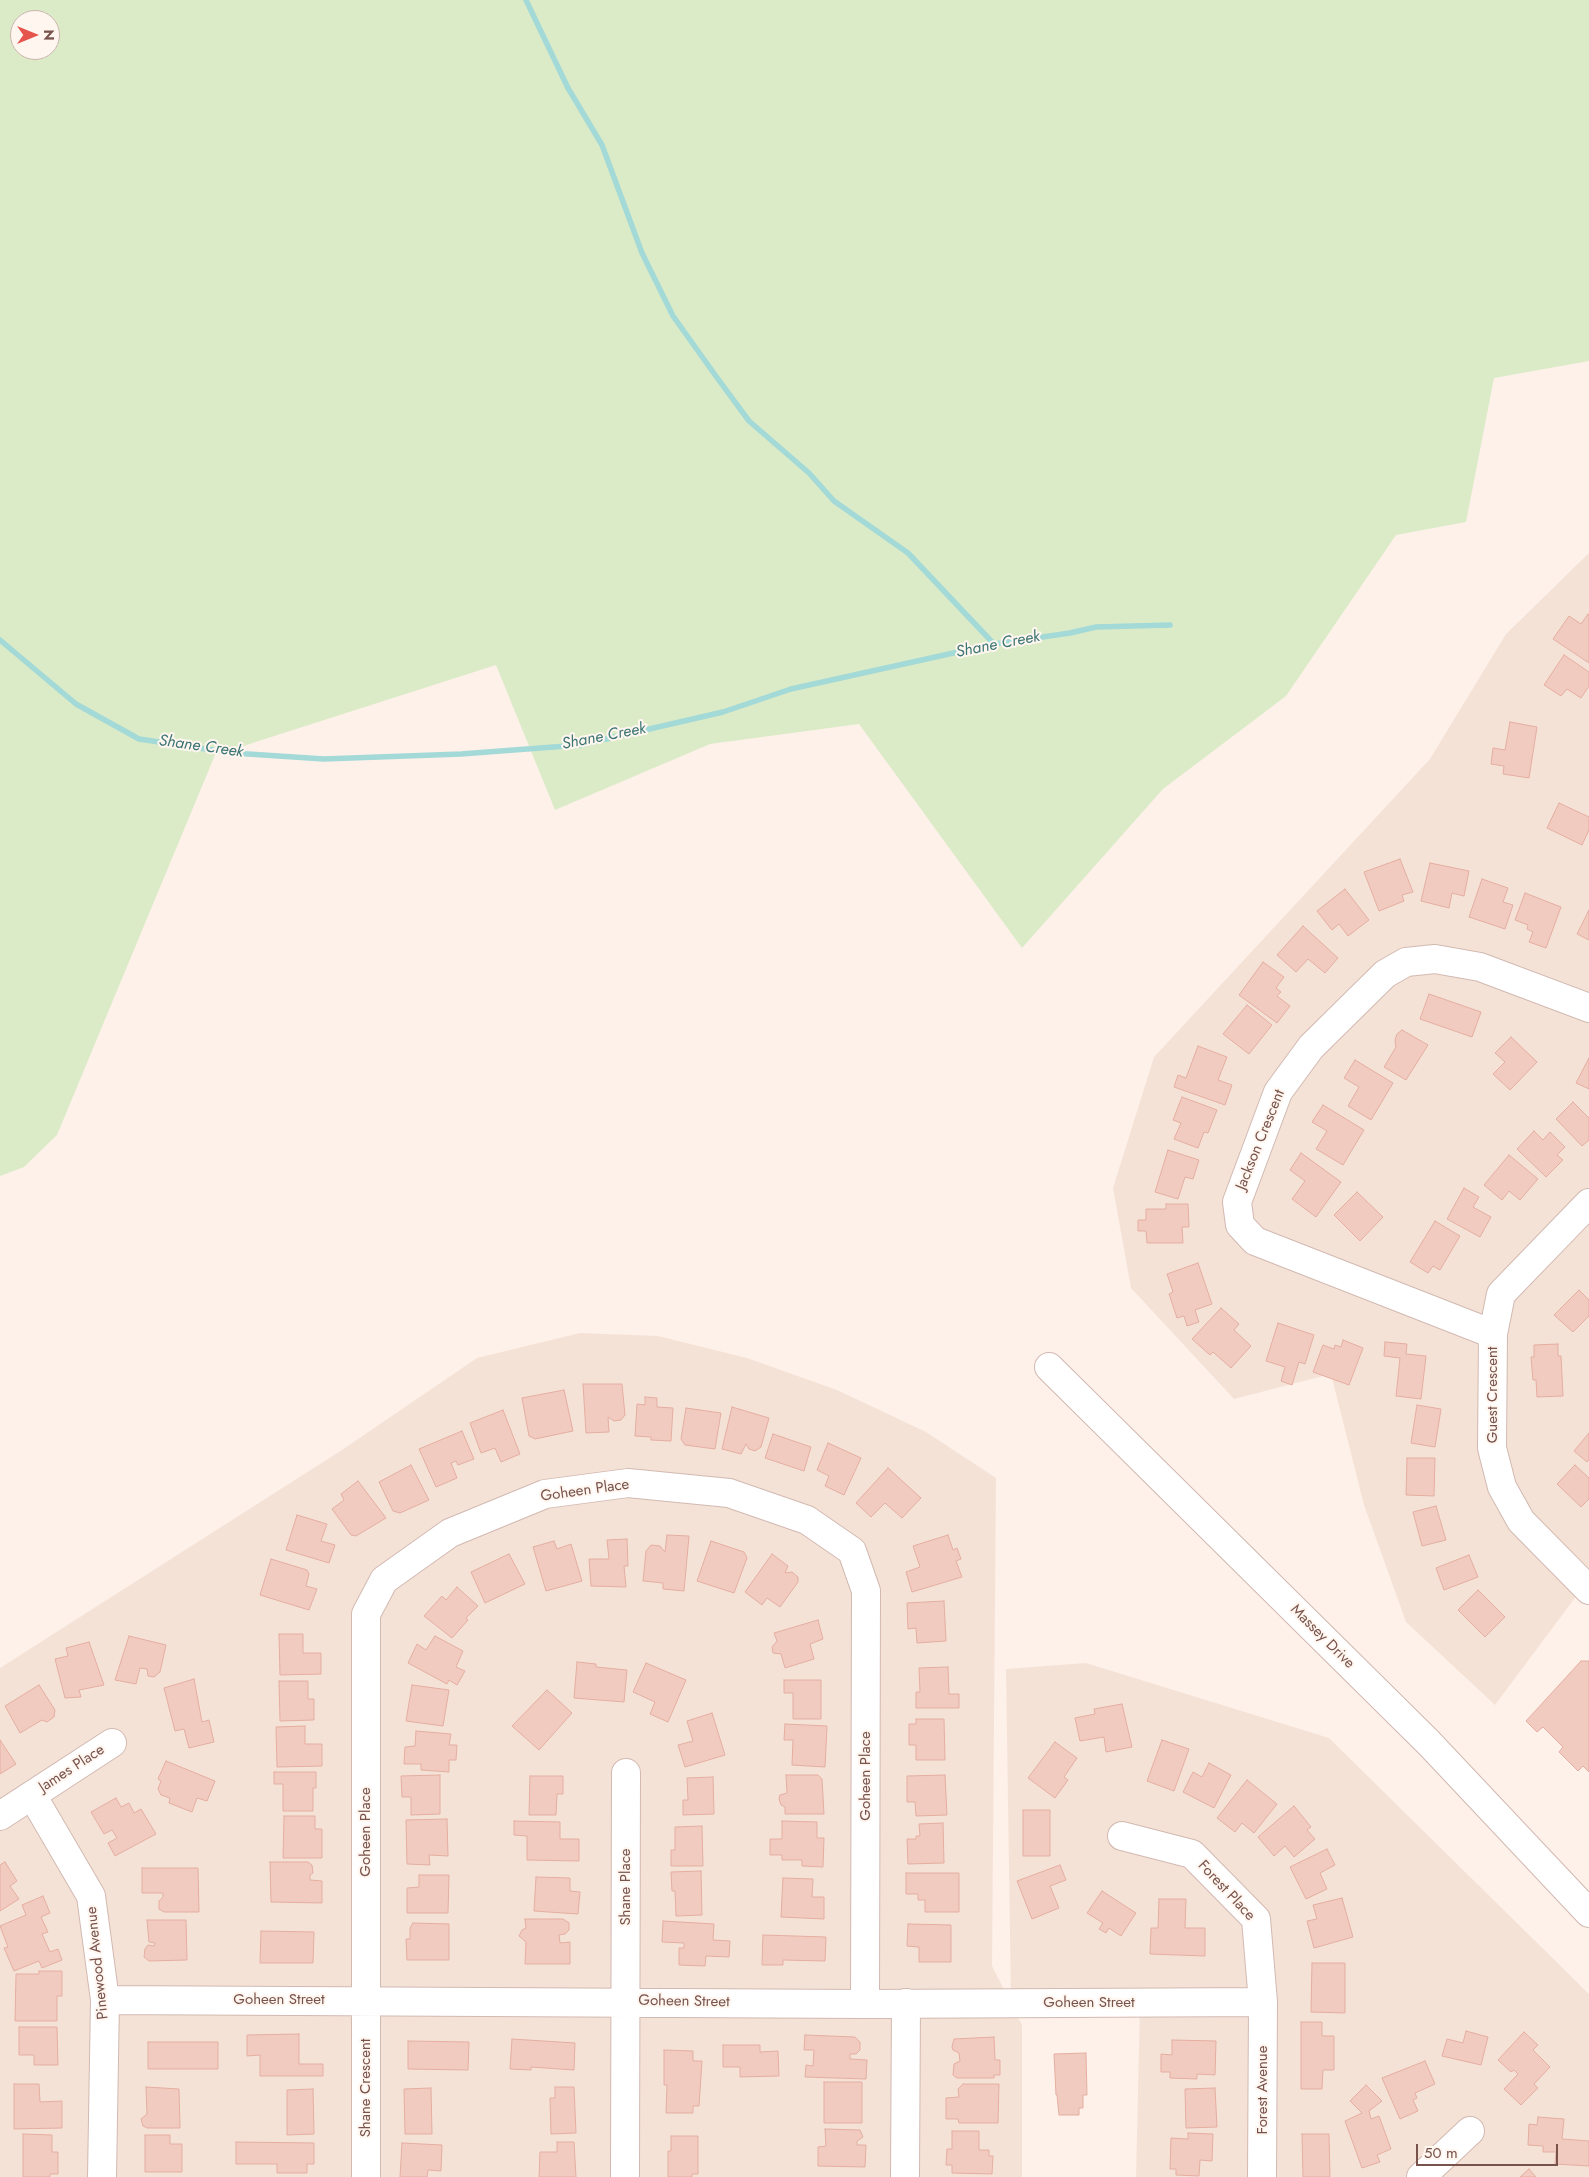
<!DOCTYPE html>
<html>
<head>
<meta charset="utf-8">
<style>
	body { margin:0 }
	#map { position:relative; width:1589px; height:2177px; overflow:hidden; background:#fdf1e9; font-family:Jost,sans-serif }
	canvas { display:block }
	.north { position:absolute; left:10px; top:10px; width:50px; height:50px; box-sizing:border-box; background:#fff6f0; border:1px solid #c9b5ae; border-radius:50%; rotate:90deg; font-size:14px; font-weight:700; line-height:20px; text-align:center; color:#78534c }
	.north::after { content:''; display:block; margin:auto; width:18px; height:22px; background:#e6544e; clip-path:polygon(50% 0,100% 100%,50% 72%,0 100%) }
	.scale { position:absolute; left:1416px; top:2144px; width:142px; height:22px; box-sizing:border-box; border:2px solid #78534c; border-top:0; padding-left:6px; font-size:15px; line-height:18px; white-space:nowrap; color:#78534c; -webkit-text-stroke:4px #fff6f0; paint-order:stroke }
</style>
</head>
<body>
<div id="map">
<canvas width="1589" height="2177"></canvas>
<div class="north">N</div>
<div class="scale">50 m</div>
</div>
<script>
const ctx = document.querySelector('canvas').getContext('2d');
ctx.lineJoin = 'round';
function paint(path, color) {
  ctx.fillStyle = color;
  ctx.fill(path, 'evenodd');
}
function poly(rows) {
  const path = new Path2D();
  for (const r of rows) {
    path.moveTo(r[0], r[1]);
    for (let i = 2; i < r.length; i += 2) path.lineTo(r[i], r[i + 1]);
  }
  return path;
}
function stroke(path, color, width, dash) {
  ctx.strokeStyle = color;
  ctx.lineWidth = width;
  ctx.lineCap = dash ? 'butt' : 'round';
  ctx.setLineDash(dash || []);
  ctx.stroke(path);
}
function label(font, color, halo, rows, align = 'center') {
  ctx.font = font + ' Jost,sans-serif';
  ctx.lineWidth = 4;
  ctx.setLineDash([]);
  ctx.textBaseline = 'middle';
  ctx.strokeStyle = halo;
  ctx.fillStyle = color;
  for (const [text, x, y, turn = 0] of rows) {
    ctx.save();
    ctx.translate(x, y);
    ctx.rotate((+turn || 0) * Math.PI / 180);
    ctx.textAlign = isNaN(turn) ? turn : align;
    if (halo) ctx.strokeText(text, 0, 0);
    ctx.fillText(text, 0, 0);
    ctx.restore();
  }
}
const residential = poly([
	[1589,553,1589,1579,1495,1705,1406,1622,1364,1505,1331,1374,1234,1399,1131,1288,1113,1188,1154,1057,1430,759,1506,634],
	[580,1333,658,1336,747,1358,837,1390,926,1432,996,1478,992,1966,1022,2025,1022,2177,0,2177,0,1668,342,1450,477,1358],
	[1086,1663,1329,1738,1589,1994,1589,2177,1136,2177,1140,2005,1011,2001,1006,1669]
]);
const green = poly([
	[0,0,1589,0,1589,361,1494,378,1466,522,1396,535,1286,696,1163,789,1022,948,859,724,710,744,555,810,496,665,215,755,57,1135,24,1167,0,1176],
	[20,20,50,20,50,50,20,50]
]);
const stream = poly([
	[526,0,568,88,602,145,642,253,673,316,718,379,749,421,809,473,834,501,908,553,994,644],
	[0,640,76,704,139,739,233,753,324,759,461,754,580,745,723,712,791,689,994,644,1070,633,1096,627,1170,625]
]);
const building = poly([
	[1588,614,1589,615,1589,663,1553,639,1569,616,1581,624,1588,614],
	[1564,655,1589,672,1589,686,1581,698,1567,689,1561,696,1544,685,1564,655],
	[1510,722,1537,727,1529,778,1503,774,1504,766,1491,764,1493,748,1505,750,1510,722],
	[1559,803,1589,817,1589,830,1582,845,1547,828,1559,803],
	[1400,859,1413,892,1402,895,1404,901,1379,911,1364,872,1400,859],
	[1430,863,1469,871,1464,896,1452,893,1449,908,1421,901,1430,863],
	[1482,879,1508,888,1503,902,1513,905,1505,929,1469,917,1482,879],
	[1345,889,1369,920,1348,936,1339,924,1332,930,1317,911,1345,889],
	[1525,893,1561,907,1546,948,1529,942,1533,932,1527,929,1528,925,1515,920,1525,893],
	[1589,910,1589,940,1577,934,1589,910],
	[1303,926,1338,958,1325,973,1308,959,1296,972,1277,955,1303,926],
	[1263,962,1284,977,1276,988,1281,992,1277,996,1290,1006,1277,1023,1239,995,1263,962],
	[1429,994,1481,1012,1472,1037,1420,1019,1429,994],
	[1247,1005,1272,1025,1249,1054,1223,1034,1247,1005],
	[1402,1030,1428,1045,1406,1080,1384,1067,1396,1047,1395,1040,1397,1034,1402,1030],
	[1511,1037,1537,1062,1510,1090,1493,1074,1505,1062,1495,1053,1511,1037],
	[1198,1046,1227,1057,1218,1080,1232,1085,1225,1105,1174,1087,1178,1075,1186,1078,1198,1046],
	[1589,1058,1589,1089,1576,1083,1589,1058],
	[1355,1060,1393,1083,1371,1120,1348,1106,1359,1087,1344,1078,1355,1060],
	[1182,1097,1217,1110,1208,1133,1204,1132,1198,1148,1174,1139,1181,1123,1173,1120,1182,1097],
	[1573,1102,1589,1118,1589,1140,1582,1146,1556,1119,1573,1102],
	[1323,1105,1364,1130,1343,1165,1316,1149,1327,1131,1312,1122,1323,1105],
	[1534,1131,1543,1140,1550,1132,1565,1147,1557,1155,1563,1160,1546,1177,1517,1149,1534,1131],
	[1168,1150,1199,1160,1193,1179,1185,1177,1178,1199,1155,1192,1168,1150],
	[1301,1153,1341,1182,1316,1217,1292,1199,1305,1181,1290,1170,1301,1153],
	[1509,1155,1538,1179,1520,1200,1509,1191,1502,1200,1484,1185,1509,1155],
	[1464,1188,1479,1197,1473,1207,1491,1217,1480,1237,1447,1219,1464,1188],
	[1357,1192,1383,1217,1360,1241,1334,1215,1357,1192],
	[1166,1204,1188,1204,1189,1227,1182,1227,1183,1243,1147,1243,1146,1231,1138,1231,1138,1220,1146,1220,1146,1209,1166,1209,1166,1204],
	[1435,1221,1460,1236,1440,1270,1433,1266,1428,1273,1410,1262,1435,1221],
	[1198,1263,1212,1304,1195,1310,1199,1322,1187,1326,1184,1316,1177,1318,1169,1294,1173,1292,1167,1274,1198,1263],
	[1579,1290,1589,1300,1589,1316,1573,1332,1554,1315,1579,1290],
	[1221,1308,1239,1324,1234,1330,1251,1346,1231,1368,1213,1352,1210,1355,1192,1339,1221,1308],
	[1278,1323,1314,1335,1305,1364,1299,1362,1292,1385,1281,1381,1285,1367,1266,1361,1278,1323],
	[1343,1340,1363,1348,1349,1385,1313,1372,1323,1345,1334,1349,1335,1345,1341,1347,1343,1340],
	[1385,1342,1407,1344,1406,1354,1426,1356,1421,1399,1396,1396,1400,1358,1384,1356,1385,1342],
	[1558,1344,1558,1356,1561,1356,1563,1396,1537,1397,1536,1380,1533,1380,1531,1357,1534,1357,1534,1345,1558,1344],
	[583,1384,622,1384,625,1415,621,1420,614,1421,608,1417,609,1432,586,1433,583,1384],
	[564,1390,573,1431,535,1439,529,1436,522,1398,564,1390],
	[645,1397,657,1398,657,1407,673,1408,671,1441,651,1440,651,1437,635,1436,637,1404,645,1405,645,1397],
	[1417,1405,1441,1409,1435,1447,1411,1443,1417,1405],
	[732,1407,769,1418,761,1447,755,1451,749,1449,746,1444,741,1454,722,1449,732,1407],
	[686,1408,721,1413,715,1449,685,1445,681,1439,686,1408],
	[503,1410,520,1454,501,1462,495,1448,481,1453,470,1423,503,1410],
	[462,1431,474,1459,458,1465,456,1461,451,1463,457,1478,436,1487,419,1449,462,1431],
	[1589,1433,1589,1460,1587,1462,1574,1451,1589,1433],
	[773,1434,811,1447,804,1471,765,1458,773,1434],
	[828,1443,861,1458,844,1495,825,1486,829,1476,817,1470,828,1443],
	[1407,1458,1435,1458,1434,1496,1406,1495,1407,1458],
	[411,1465,429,1500,400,1513,393,1511,379,1482,411,1465],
	[1575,1465,1589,1478,1589,1499,1581,1507,1557,1484,1575,1465],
	[888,1468,921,1498,902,1518,885,1503,871,1517,856,1503,888,1468],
	[358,1481,386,1518,356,1536,351,1535,332,1509,344,1500,341,1494,358,1481],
	[1436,1506,1446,1540,1422,1546,1413,1512,1436,1506],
	[297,1515,327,1524,321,1541,335,1545,329,1563,286,1550,297,1515],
	[667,1535,689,1536,684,1591,663,1589,663,1583,643,1581,646,1551,651,1545,660,1546,665,1552,667,1535],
	[948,1535,953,1550,957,1548,961,1559,956,1561,962,1577,912,1592,906,1572,920,1567,913,1546,948,1535],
	[627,1539,628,1566,624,1566,626,1587,591,1586,589,1559,609,1559,607,1540,627,1539],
	[554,1541,557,1549,571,1544,582,1581,546,1591,533,1547,554,1541],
	[711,1541,744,1552,747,1558,734,1593,697,1581,711,1541],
	[509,1554,525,1584,485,1603,471,1572,509,1554],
	[772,1554,788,1566,785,1573,792,1572,798,1577,798,1582,780,1607,767,1598,762,1605,745,1592,772,1554],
	[1469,1555,1478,1577,1444,1590,1436,1568,1469,1555],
	[271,1559,307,1570,309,1574,306,1586,317,1589,309,1610,260,1595,271,1559],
	[457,1587,478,1606,466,1618,468,1620,452,1638,424,1616,442,1596,446,1600,457,1587],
	[1478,1590,1505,1617,1485,1637,1458,1610,1478,1590],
	[944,1601,946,1641,917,1643,916,1628,908,1629,907,1603,944,1601],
	[818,1620,823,1639,810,1644,814,1659,785,1668,781,1654,773,1653,772,1647,777,1641,774,1633,818,1620],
	[279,1634,303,1634,303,1653,321,1653,321,1674,280,1675,279,1634],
	[129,1636,166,1645,160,1672,154,1677,148,1676,147,1669,140,1668,136,1684,115,1680,129,1636],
	[435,1636,463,1651,456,1667,465,1671,457,1685,449,1680,447,1684,408,1663,417,1644,426,1650,435,1636],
	[89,1642,104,1685,79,1690,81,1697,65,1698,55,1659,68,1656,66,1648,89,1642],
	[1581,1661,1589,1661,1589,1772,1583,1766,1578,1771,1559,1752,1563,1747,1543,1727,1537,1732,1526,1721,1581,1661],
	[577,1662,596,1664,596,1667,627,1670,624,1702,574,1698,577,1662],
	[646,1663,686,1680,668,1722,650,1714,655,1702,633,1692,646,1663],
	[948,1667,949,1694,959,1694,959,1708,916,1708,916,1692,920,1692,919,1668,948,1667],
	[194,1679,202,1722,209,1720,214,1742,189,1748,184,1729,175,1731,164,1688,194,1679],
	[784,1680,821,1680,821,1719,793,1719,793,1693,784,1693,784,1680],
	[279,1681,308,1681,308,1699,314,1699,314,1720,280,1721,279,1681],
	[39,1685,55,1710,54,1717,47,1722,42,1720,20,1733,5,1706,39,1685],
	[412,1685,449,1690,443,1726,406,1721,412,1685],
	[547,1690,572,1713,539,1750,512,1726,547,1690],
	[1122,1704,1132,1747,1106,1752,1104,1737,1080,1741,1075,1718,1095,1714,1094,1709,1122,1704],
	[712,1713,725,1755,685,1767,678,1745,693,1741,687,1721,712,1713],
	[916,1719,944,1719,945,1760,916,1760,916,1745,909,1745,909,1724,916,1724,916,1719],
	[785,1724,827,1726,825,1767,792,1765,793,1740,784,1740,785,1724],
	[305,1726,305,1744,322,1744,322,1766,277,1767,276,1727,305,1726],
	[416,1731,451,1734,449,1745,457,1745,456,1760,449,1760,449,1772,421,1770,421,1764,404,1764,405,1747,415,1746,416,1731],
	[0,1740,16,1764,0,1774,0,1740],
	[1162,1740,1189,1749,1174,1791,1147,1781,1162,1740],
	[1055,1742,1077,1758,1064,1777,1068,1780,1055,1798,1028,1778,1055,1742],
	[166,1761,215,1781,207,1801,197,1798,192,1812,169,1803,170,1798,161,1795,158,1789,161,1781,158,1779,166,1761],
	[1209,1763,1231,1775,1214,1808,1183,1792,1193,1772,1202,1777,1209,1763],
	[274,1772,316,1772,316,1788,313,1788,313,1811,283,1811,283,1784,274,1784,274,1772],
	[440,1775,440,1814,411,1815,411,1797,402,1797,401,1776,440,1775],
	[786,1775,818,1775,822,1779,824,1814,785,1814,785,1807,781,1805,779,1799,780,1795,787,1793,786,1775],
	[945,1775,947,1815,916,1816,915,1802,907,1802,907,1776,945,1775],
	[530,1776,563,1776,563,1794,557,1794,556,1815,529,1815,530,1776],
	[713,1777,714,1814,683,1815,683,1800,688,1800,687,1778,713,1777],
	[1247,1780,1277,1804,1254,1833,1242,1823,1235,1832,1217,1818,1247,1780],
	[116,1798,121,1807,129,1803,134,1813,141,1809,156,1834,115,1856,108,1843,117,1838,112,1830,104,1834,91,1812,116,1798],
	[1294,1806,1311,1827,1307,1830,1315,1839,1294,1857,1285,1846,1274,1856,1258,1837,1294,1806],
	[1023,1810,1050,1810,1050,1856,1023,1856,1023,1810],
	[284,1816,315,1816,315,1829,322,1829,322,1858,283,1858,284,1816],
	[447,1819,448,1856,429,1855,430,1865,407,1864,406,1820,447,1819],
	[514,1821,560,1822,560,1839,579,1839,579,1861,527,1860,527,1836,514,1835,514,1821],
	[782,1821,817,1822,817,1838,824,1838,823,1867,802,1866,802,1860,782,1860,782,1855,770,1855,770,1839,782,1839,782,1821],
	[943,1823,944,1863,908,1864,907,1839,916,1839,916,1836,920,1836,919,1824,943,1823],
	[702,1826,703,1866,671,1866,671,1850,675,1850,675,1827,702,1826],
	[1327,1849,1335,1865,1320,1873,1327,1889,1306,1899,1290,1867,1327,1849],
	[5,1862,17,1881,10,1886,19,1899,0,1911,0,1865,5,1862],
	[270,1862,308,1862,312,1865,313,1873,310,1875,310,1880,322,1881,322,1903,271,1902,270,1862],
	[1060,1865,1066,1880,1050,1886,1059,1908,1032,1919,1017,1881,1060,1865],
	[142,1868,198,1868,199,1912,164,1912,159,1909,159,1901,163,1897,163,1893,142,1893,142,1868],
	[701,1871,702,1915,676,1916,675,1891,672,1891,671,1872,701,1871],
	[906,1873,959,1873,959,1912,925,1912,925,1900,918,1900,918,1894,906,1894,906,1873],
	[419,1875,449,1875,448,1913,407,1913,407,1888,419,1887,419,1875],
	[536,1877,570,1878,570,1891,580,1892,578,1914,534,1911,536,1877],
	[783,1878,813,1879,812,1897,824,1897,824,1919,781,1917,783,1878],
	[1102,1891,1136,1913,1121,1936,1109,1928,1106,1933,1099,1929,1103,1923,1087,1913,1102,1891],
	[43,1896,50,1913,41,1917,48,1932,42,1934,50,1952,58,1949,62,1960,42,1968,39,1961,14,1971,4,1948,8,1947,0,1926,26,1915,22,1905,43,1896],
	[1342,1898,1353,1937,1314,1948,1307,1921,1317,1919,1313,1905,1342,1898],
	[1159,1899,1186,1899,1185,1928,1205,1928,1205,1956,1150,1954,1151,1928,1158,1928,1159,1899],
	[525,1919,563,1919,569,1923,569,1930,565,1934,559,1935,560,1943,570,1942,570,1964,525,1964,526,1942,519,1936,522,1930,526,1928,525,1919],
	[147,1920,186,1920,187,1960,149,1961,144,1957,145,1949,148,1945,154,1946,155,1943,149,1942,147,1920],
	[663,1921,714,1924,713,1940,730,1941,729,1957,706,1956,705,1966,679,1965,679,1948,684,1948,684,1943,662,1942,663,1921],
	[413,1923,449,1924,449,1960,407,1960,406,1939,410,1939,410,1928,413,1923],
	[908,1924,951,1925,951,1962,919,1962,919,1947,907,1946,908,1924],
	[261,1931,314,1932,313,1963,260,1963,261,1931],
	[763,1935,826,1937,825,1961,783,1960,783,1965,762,1965,763,1935],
	[1312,1963,1345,1963,1345,2013,1311,2012,1312,1963],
	[39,1971,62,1971,62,1996,57,1996,57,2021,15,2021,16,1974,39,1974,39,1971],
	[1301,2022,1322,2022,1322,2036,1334,2036,1334,2070,1323,2070,1322,2089,1301,2089,1301,2022],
	[19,2027,57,2027,58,2065,34,2065,34,2055,19,2055,19,2027],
	[1466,2031,1488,2037,1481,2065,1442,2056,1447,2039,1463,2043,1466,2031],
	[1524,2032,1538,2045,1533,2050,1550,2067,1534,2084,1538,2088,1521,2105,1504,2089,1518,2074,1514,2070,1511,2072,1498,2060,1524,2032],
	[299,2034,299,2064,323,2064,323,2076,260,2076,260,2055,247,2056,247,2035,299,2034],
	[805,2035,855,2037,860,2042,860,2050,856,2054,850,2054,850,2059,867,2060,866,2079,805,2077,806,2065,813,2066,814,2050,804,2050,805,2035],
	[994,2037,995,2060,1000,2060,1000,2075,994,2075,994,2078,957,2078,953,2075,954,2064,960,2061,959,2053,953,2050,952,2047,954,2039,994,2037],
	[512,2039,575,2043,574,2070,531,2067,531,2070,510,2069,512,2039],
	[1172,2040,1216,2041,1215,2075,1197,2074,1197,2079,1170,2078,1170,2072,1161,2072,1161,2054,1172,2055,1172,2040],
	[408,2041,469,2042,468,2070,408,2069,408,2041],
	[148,2042,218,2042,218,2069,148,2069,148,2042],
	[723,2045,760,2045,760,2052,778,2051,779,2076,740,2077,740,2067,723,2067,723,2045],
	[664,2050,693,2051,693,2061,702,2061,699,2106,693,2106,693,2113,666,2113,667,2085,664,2085,664,2050],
	[1086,2053,1087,2095,1083,2095,1083,2108,1079,2108,1079,2115,1059,2115,1057,2095,1056,2095,1054,2054,1086,2053],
	[1425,2061,1435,2084,1415,2093,1417,2098,1413,2100,1418,2111,1400,2119,1382,2078,1425,2061],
	[824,2082,862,2082,862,2123,824,2123,824,2082],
	[14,2084,39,2084,40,2102,62,2101,62,2128,14,2129,14,2084],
	[963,2084,999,2084,998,2123,959,2123,958,2119,946,2119,946,2098,959,2097,958,2089,963,2084],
	[1366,2085,1382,2101,1369,2111,1371,2119,1379,2116,1391,2149,1377,2155,1380,2162,1362,2168,1345,2121,1362,2113,1350,2101,1366,2085],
	[146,2087,179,2089,180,2128,147,2128,143,2126,141,2119,147,2114,146,2087],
	[555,2087,574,2087,576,2133,551,2134,550,2098,555,2098,555,2087],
	[431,2088,432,2134,405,2134,404,2089,431,2088],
	[1215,2088,1217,2127,1186,2128,1185,2089,1215,2088],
	[313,2089,314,2134,287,2135,287,2090,313,2089],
	[1538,2117,1564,2119,1562,2139,1589,2141,1589,2166,1555,2164,1556,2152,1543,2152,1543,2146,1528,2145,1529,2124,1537,2125,1538,2117],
	[825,2129,860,2130,863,2137,857,2141,857,2145,866,2145,865,2167,818,2166,818,2147,826,2146,825,2129],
	[952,2131,979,2131,979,2150,989,2150,989,2156,993,2156,992,2174,952,2173,952,2165,946,2165,947,2149,952,2149,952,2131],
	[1188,2133,1213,2134,1212,2161,1200,2160,1199,2176,1176,2175,1176,2169,1170,2169,1171,2138,1188,2139,1188,2133],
	[23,2134,52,2135,52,2152,58,2152,58,2174,50,2174,50,2177,23,2177,23,2134],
	[1302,2134,1329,2134,1330,2177,1303,2177,1302,2134],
	[145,2135,170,2135,170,2144,182,2144,182,2172,145,2172,145,2135],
	[671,2136,698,2136,698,2174,692,2174,692,2177,668,2177,668,2151,671,2151,671,2136],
	[236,2142,314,2143,314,2164,307,2164,307,2173,277,2173,277,2164,236,2164,236,2142],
	[557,2142,574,2142,576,2177,539,2177,540,2152,557,2152,557,2142],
	[402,2143,442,2145,441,2171,428,2170,427,2177,400,2177,402,2143],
	[1529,2169,1536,2177,1520,2177,1529,2169]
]);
const minor = poly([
	[1589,1203,1501,1294,1493,1334,1492,1448,1502,1487,1521,1521,1589,1590],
	[1493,1334,1255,1241,1240,1225,1237,1202,1278,1092,1311,1047,1385,974,1406,962,1435,959,1480,967,1589,1008],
	[1049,1367,1429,1743,1589,1913],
	[32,1795,91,1896,105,2000,102,2177],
	[0,1816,112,1743],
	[1122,1836,1192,1854,1256,1919,1263,2002,1262,2177],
	[105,2000,865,2004,1263,2002],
	[366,2177,366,1614,384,1580,450,1533,545,1494,628,1483,729,1493,807,1520,852,1551,866,1591,865,2004],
	[625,2177,626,1773],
	[905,2177,906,2003],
	[1421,2177,1470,2131]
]);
const streetNames = [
	["Jackson Crescent",1261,1140,-68],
	["Guest Crescent",1493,1395,-90],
	["Goheen Place",585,1491,-8],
	["Massey Drive",1322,1637,45],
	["James Place",72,1769,-33],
	["Goheen Place",866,1776,-90],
	["Goheen Place",366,1832,-90],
	["Shane Place",626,1887,-90],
	["Forest Place",1226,1891,47],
	["Pinewood Avenue",98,1963,-96],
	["Goheen Street",279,2000],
	["Goheen Street",684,2002,1],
	["Goheen Street",1089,2003],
	["Shane Crescent",366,2088,-90],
	["Forest Avenue",1263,2090,-90]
];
const waterNames = [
	["Shane Creek",998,645,-11],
	["Shane Creek",604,737,-11],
	["Shane Creek",201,747,8]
];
paint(residential, '#f5e2d7');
paint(green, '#dcebc7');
stroke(stream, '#a3d9d7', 5.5);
paint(building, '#f2cbc0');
stroke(building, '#e5aea1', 1);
stroke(minor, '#d2b9b1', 30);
stroke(minor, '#fff', 28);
label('15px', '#78534c', '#fff6f0', streetNames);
label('italic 16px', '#3c7674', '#fff6f0', waterNames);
</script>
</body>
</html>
